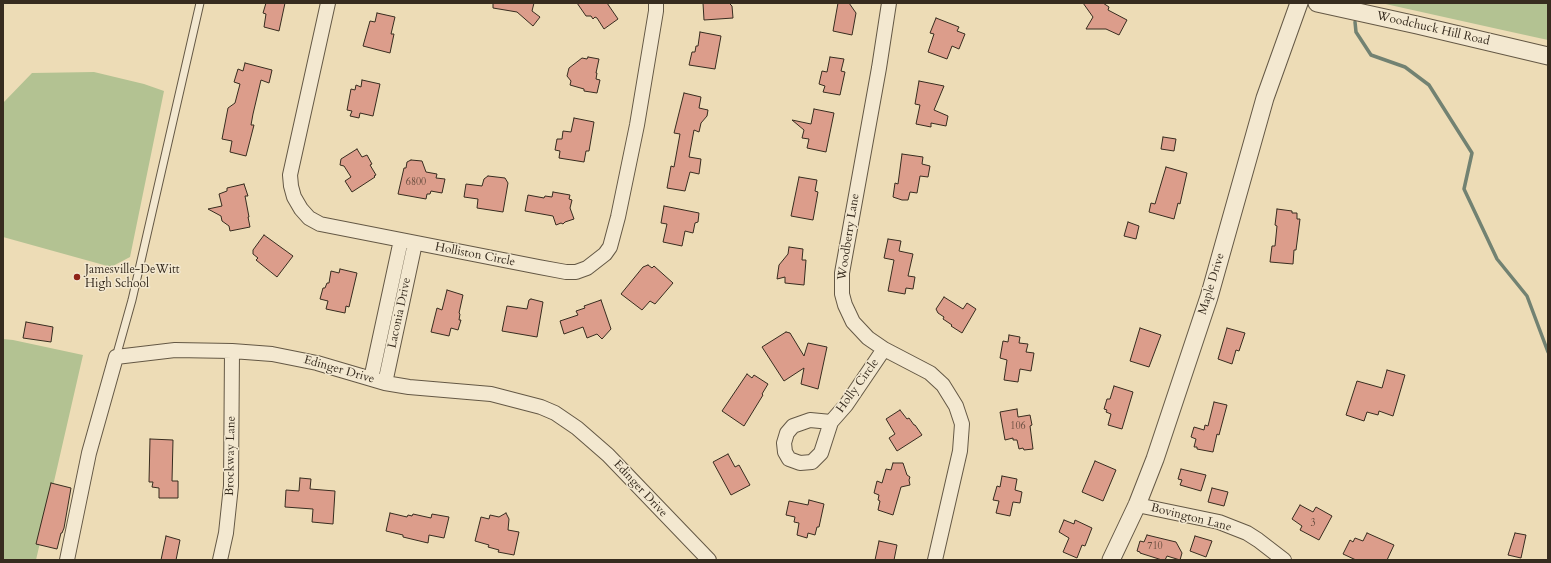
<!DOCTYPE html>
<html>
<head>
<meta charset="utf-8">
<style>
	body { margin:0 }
	#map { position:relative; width:1551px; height:563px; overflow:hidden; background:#eddcb6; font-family:Cardo,serif }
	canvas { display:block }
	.frame { position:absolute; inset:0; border:4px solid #372c1f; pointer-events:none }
</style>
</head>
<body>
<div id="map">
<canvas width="1551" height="563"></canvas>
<div class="frame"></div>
</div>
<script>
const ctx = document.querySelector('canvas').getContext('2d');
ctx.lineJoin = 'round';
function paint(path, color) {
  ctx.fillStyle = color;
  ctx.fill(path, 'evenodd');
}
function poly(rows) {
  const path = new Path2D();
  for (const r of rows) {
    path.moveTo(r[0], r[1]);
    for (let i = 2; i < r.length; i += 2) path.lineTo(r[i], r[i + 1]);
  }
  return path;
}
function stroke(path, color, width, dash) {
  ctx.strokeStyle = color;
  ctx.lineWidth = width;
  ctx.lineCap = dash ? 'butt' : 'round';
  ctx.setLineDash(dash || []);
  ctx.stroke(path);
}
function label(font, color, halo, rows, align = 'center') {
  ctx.font = font + ' Cardo,serif';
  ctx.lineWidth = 3;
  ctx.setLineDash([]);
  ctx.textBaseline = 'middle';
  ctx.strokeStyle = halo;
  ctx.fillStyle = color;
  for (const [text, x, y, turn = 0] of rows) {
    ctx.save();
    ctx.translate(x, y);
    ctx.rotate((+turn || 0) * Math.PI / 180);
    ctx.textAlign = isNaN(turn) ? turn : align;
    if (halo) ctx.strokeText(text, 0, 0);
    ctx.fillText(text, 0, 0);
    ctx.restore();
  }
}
const green = poly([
	[1381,3,1548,3,1548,40,1507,31],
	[94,72,144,84,164,91,130,257,111,267,3,237,3,103,32,73],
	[3,339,13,340,83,355,36,560,3,560]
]);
const stream = poly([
	[1355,22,1356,32,1371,55,1405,67,1429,85,1472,153,1464,189,1497,259,1527,296,1548,352]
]);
const building = poly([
	[266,3,285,3,279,31,264,27,266,14,263,13,266,3],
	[493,3,534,3,532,11,540,17,533,26,517,12,493,8,493,3],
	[577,3,607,3,618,19,604,29,597,18,595,17,593,19,591,16,586,16,577,3],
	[703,3,729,3,732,6,733,18,704,20,703,3],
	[838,3,849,3,856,13,852,35,833,31,838,3],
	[1083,3,1103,3,1109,7,1108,10,1127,20,1119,35,1106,29,1086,29,1093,17,1083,3],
	[377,13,395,17,391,34,394,34,390,53,363,46,370,21,375,22,377,13],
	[936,18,959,27,957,31,965,34,959,49,952,46,947,59,928,52,934,34,930,33,936,18],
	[700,32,721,36,715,69,689,65,692,52,695,52,696,46,698,46,700,32],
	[588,57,599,59,596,73,597,73,596,79,600,80,597,93,584,91,584,89,570,85,571,81,567,76,569,68,582,58,587,59,588,57],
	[830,57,844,59,841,71,845,72,840,95,823,92,825,86,819,84,822,71,827,72,830,57],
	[245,63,272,70,269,83,261,80,253,114,251,125,254,125,246,156,230,152,232,141,222,139,228,108,235,103,240,84,234,82,238,69,243,71,245,63],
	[362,80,380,84,373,116,360,113,359,118,350,116,352,111,347,110,351,89,355,90,356,85,361,87,362,80],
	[919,81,944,86,934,110,948,116,946,126,931,123,931,127,916,124,920,105,915,104,919,81],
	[684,93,701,97,699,108,708,110,707,116,701,123,699,132,694,130,689,157,701,159,699,174,690,172,685,191,667,188,671,166,674,167,680,134,674,133,684,93],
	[814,109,834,113,826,152,807,148,809,139,802,138,804,130,792,120,811,124,814,109],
	[574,118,594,122,589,151,586,151,584,162,559,158,560,151,555,150,557,139,562,139,563,131,571,132,574,118],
	[1163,137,1176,139,1174,151,1161,149,1163,137],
	[357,149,362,157,367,155,372,164,370,165,376,175,374,176,375,177,352,192,345,181,351,177,344,166,340,165,341,159,357,149],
	[902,154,923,157,922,164,930,166,928,177,920,176,917,193,910,192,908,200,902,200,893,197,895,183,898,184,902,154],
	[411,160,422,161,426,172,437,174,436,178,445,179,442,193,431,191,430,194,427,194,426,199,398,194,404,168,406,168,407,162,411,160],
	[1166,167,1187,173,1180,204,1178,203,1174,219,1149,212,1151,203,1155,204,1166,167],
	[488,176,505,178,508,183,503,212,477,208,478,199,464,197,466,184,482,186,484,179,488,176],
	[799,177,817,180,815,191,818,192,813,220,791,216,799,177],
	[244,184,248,196,245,196,249,217,248,217,250,227,230,231,229,226,222,221,221,216,208,209,222,206,219,194,227,191,227,188,244,184],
	[553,192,570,195,569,199,572,200,570,208,574,219,565,222,563,224,561,223,556,225,553,216,525,211,528,195,544,198,545,196,552,197,553,192],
	[664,206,699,213,698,222,695,223,693,233,685,231,682,246,663,242,667,224,661,223,664,206],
	[1277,209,1292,211,1292,213,1297,213,1297,219,1300,219,1296,250,1294,250,1293,264,1270,262,1272,246,1275,246,1277,226,1275,225,1277,209],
	[1128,222,1139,226,1136,239,1124,236,1128,222],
	[264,235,293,256,277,277,256,260,258,258,253,254,253,250,264,235],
	[888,239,901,241,899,251,913,254,908,276,915,277,913,289,906,288,905,294,888,291,894,260,884,258,888,239],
	[789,247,803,249,802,260,806,260,804,285,785,283,785,277,777,279,779,265,788,254,789,247],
	[648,265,652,268,654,266,673,283,655,304,650,301,642,310,621,294,643,267,648,265],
	[340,269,357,273,349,307,346,306,345,313,326,309,328,301,320,299,323,288,325,288,327,283,329,283,331,271,339,273,340,269],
	[447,290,463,295,459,313,460,314,459,320,461,320,458,330,451,328,449,336,431,332,437,308,442,310,447,290],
	[944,297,963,309,967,303,976,309,962,333,951,326,952,325,943,319,944,317,938,313,936,309,944,297],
	[531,299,543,302,537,337,502,331,507,306,527,309,529,300,531,299],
	[601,300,611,329,602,339,597,334,587,338,583,327,564,334,560,321,578,315,576,311,585,308,584,306,601,300],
	[26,322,53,327,51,342,23,338,26,322],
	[1140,328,1161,335,1149,367,1130,361,1140,328],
	[1227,328,1245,333,1239,351,1236,350,1232,364,1218,359,1227,328],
	[786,332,790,333,804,356,808,343,827,347,818,389,801,384,804,368,784,381,762,347,786,332],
	[1009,335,1020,337,1019,343,1028,344,1026,352,1034,353,1031,371,1020,369,1018,382,1004,380,1007,360,1000,358,1003,341,1008,342,1009,335],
	[1387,370,1405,375,1393,416,1379,411,1378,415,1367,412,1364,421,1346,415,1357,381,1382,388,1387,370],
	[747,374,752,378,754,375,768,384,762,394,763,395,744,426,722,411,747,374],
	[1114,386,1133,392,1122,429,1108,425,1111,414,1106,412,1107,410,1104,409,1107,399,1110,399,1114,386],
	[1214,402,1227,405,1219,435,1217,434,1213,452,1197,449,1197,447,1194,447,1196,439,1191,437,1194,427,1204,430,1205,425,1208,426,1214,402],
	[1017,409,1018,417,1030,415,1032,425,1030,426,1033,449,1024,450,1023,448,1019,449,1017,440,1013,440,1013,438,1005,440,1000,412,1017,409],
	[900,410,907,419,909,418,914,425,915,425,922,435,897,451,889,438,895,434,886,419,900,410],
	[150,439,173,440,172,481,178,481,178,498,159,498,159,488,152,487,153,482,149,482,150,439],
	[728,454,735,467,739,465,750,485,731,495,713,462,728,454],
	[1095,461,1116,470,1103,501,1082,492,1095,461],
	[893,463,903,463,907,475,910,477,909,480,910,485,901,487,893,515,878,510,880,501,878,500,879,495,874,493,877,481,882,483,886,469,891,470,893,463],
	[1181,469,1206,475,1201,491,1180,485,1182,480,1178,479,1181,469],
	[1002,476,1017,479,1015,490,1022,492,1020,503,1013,502,1010,516,996,513,999,501,993,500,997,486,1000,487,1002,476],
	[300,478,311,479,310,489,335,491,333,524,312,522,313,509,285,507,286,490,299,491,300,478],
	[51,483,71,488,64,528,62,533,61,533,57,549,36,544,51,483],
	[1212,488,1228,492,1224,506,1208,502,1212,488],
	[809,500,824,504,819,527,817,527,815,535,808,533,807,538,797,535,799,523,794,522,795,517,786,515,789,501,808,505,809,500],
	[1300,505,1313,512,1316,507,1332,516,1319,540,1300,530,1302,526,1292,519,1300,505],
	[390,513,407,517,408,515,412,516,413,514,431,518,432,514,449,517,444,538,429,535,428,543,403,537,403,535,386,531,390,513],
	[506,513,509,519,508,530,519,532,514,555,498,552,499,550,488,547,489,545,475,541,481,517,489,519,490,515,499,517,506,513],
	[1064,520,1074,524,1075,520,1092,528,1085,546,1082,545,1077,558,1063,552,1069,538,1059,532,1064,520],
	[1367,533,1394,545,1387,560,1356,560,1343,554,1350,540,1353,542,1355,538,1363,541,1367,533],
	[1515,533,1526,535,1521,558,1508,555,1515,533],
	[1147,535,1176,542,1182,553,1180,560,1167,556,1165,560,1162,560,1140,553,1140,552,1137,551,1140,541,1144,542,1147,535],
	[166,536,180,540,176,560,161,560,166,536],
	[1195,536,1212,541,1206,557,1190,551,1195,536],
	[879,541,897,545,894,560,875,560,879,541]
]);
const service = poly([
	[116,357,132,300,200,3]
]);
const minor = poly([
	[328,3,290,175,291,186,294,197,301,209,309,218,320,224,539,267,566,272,576,272,587,268,605,254,610,247,618,217,637,125,656,11,656,3],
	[889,3,879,68,842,273,842,294,845,305,853,322,868,338,884,349,930,373,943,385,956,406,962,424,960,451,935,560],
	[371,379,401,240],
	[385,383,415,243],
	[810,420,831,422,821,453,812,462,800,463,789,459,785,452,784,443,787,433,793,426,810,420],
	[831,422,846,405,884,349],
	[1137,505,1219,522,1247,533,1258,540,1284,560],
	[67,560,89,453,116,357,175,350,232,351,272,354,317,363,385,383,409,387,491,394,541,407,555,413,577,428,608,455,709,560],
	[220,560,226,533,231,486,232,351]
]);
const tertiary = poly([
	[1317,3,1417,25,1548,56],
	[1111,560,1137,505,1155,459,1209,297,1265,98,1299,3]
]);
const markers = [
	[77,277,4,"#8f2418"]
];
const numberNames = [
	["6800",416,183],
	["106",1018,427],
	["3",1313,524],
	["710",1155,547]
];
const streetNames = [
	["Woodchuck Hill Road",1433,29,13],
	["Woodberry Lane",849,237,-81],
	["Holliston Circle",475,255,11],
	["Maple Drive",1212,284,-73],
	["Laconia Drive",400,313,-78],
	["Edinger Drive",339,370,16],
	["Holly Circle",858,386,-54],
	["Brockway Lane",231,456,-89],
	["Edinger Drive",640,489,47],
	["Bovington Lane",1191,518,14]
];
const poiNames = [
	["Jamesville-DeWitt",85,270],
	["High School",85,284]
];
paint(green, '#b3c292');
stroke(stream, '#728272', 3.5);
paint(building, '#dc9d8b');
stroke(building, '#372c1f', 1);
stroke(service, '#645845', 9);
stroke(minor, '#645845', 16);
stroke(tertiary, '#645845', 19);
stroke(service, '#f3e8d0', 7);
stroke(minor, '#f3e8d0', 14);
stroke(tertiary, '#f3e8d0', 17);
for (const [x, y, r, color] of markers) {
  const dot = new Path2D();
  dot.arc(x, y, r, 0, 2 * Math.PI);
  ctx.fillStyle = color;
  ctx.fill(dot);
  stroke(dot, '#f3e8d0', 1.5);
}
label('10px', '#60483a', null, numberNames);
label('12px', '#372c1f', '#f3e8d0', streetNames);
label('12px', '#372c1f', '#f3e8d0', poiNames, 'left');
</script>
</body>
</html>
